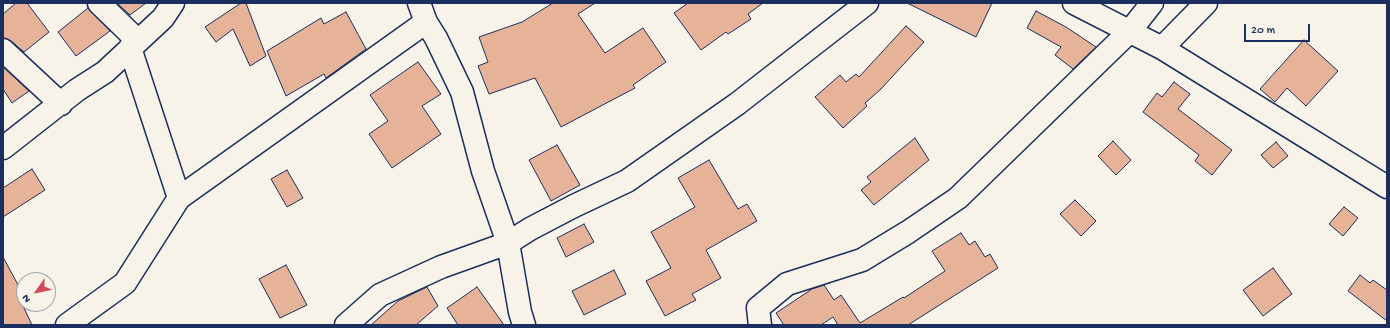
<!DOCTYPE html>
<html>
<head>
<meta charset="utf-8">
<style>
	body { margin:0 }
	#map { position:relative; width:1390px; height:328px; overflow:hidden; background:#f7f3e8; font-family:"Gochi Hand",sans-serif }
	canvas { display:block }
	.frame { position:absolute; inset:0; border:4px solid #1b2f5e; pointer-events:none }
	.north { position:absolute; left:16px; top:272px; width:40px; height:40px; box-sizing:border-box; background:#f7f3e8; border:1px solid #9fa5b1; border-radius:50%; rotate:237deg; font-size:11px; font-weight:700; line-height:16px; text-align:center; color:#1b2f5e }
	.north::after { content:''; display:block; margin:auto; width:14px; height:18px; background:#d1495b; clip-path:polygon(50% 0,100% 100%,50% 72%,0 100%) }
	.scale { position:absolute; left:1244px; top:24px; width:66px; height:18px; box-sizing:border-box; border:2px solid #1b2f5e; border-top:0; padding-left:5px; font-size:12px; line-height:14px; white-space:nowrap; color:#1b2f5e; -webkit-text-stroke:3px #f7f3e8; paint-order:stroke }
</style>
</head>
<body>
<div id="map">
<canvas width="1390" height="328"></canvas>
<div class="frame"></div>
<div class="north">N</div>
<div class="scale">20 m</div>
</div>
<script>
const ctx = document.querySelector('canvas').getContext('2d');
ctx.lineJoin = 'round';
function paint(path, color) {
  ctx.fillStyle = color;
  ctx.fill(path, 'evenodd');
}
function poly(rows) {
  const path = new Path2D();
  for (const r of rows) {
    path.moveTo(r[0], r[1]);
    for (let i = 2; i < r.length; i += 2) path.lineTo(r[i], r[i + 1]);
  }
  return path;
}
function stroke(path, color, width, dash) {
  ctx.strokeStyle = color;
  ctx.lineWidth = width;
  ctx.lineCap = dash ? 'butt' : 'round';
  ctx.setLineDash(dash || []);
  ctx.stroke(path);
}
const building = poly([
	[16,3,27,3,49,32,24,52,11,41,3,38,3,14,16,3],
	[117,3,146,3,130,15,117,3],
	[241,3,246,3,266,56,250,66,233,29,216,42,205,27,241,3],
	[553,3,595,3,578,14,605,53,643,28,666,62,633,85,635,88,561,127,535,78,489,94,478,66,488,62,479,37,522,22,553,3],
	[688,3,763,3,748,14,751,19,728,34,726,32,701,50,674,13,688,3],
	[907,3,992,3,976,37,907,3],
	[88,8,110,31,76,56,58,32,88,8],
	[1036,11,1066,27,1096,47,1073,69,1055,55,1061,47,1027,28,1036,11],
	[346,12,366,49,326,78,324,74,286,96,267,51,321,18,324,24,346,12],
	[906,26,924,42,881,89,865,103,867,106,843,128,815,97,840,75,846,82,856,74,859,77,906,26],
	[1304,40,1338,71,1306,106,1287,88,1275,102,1260,89,1304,40],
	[418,62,441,94,422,106,441,134,392,168,369,134,388,121,370,95,418,62],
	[3,67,29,91,12,103,3,89,3,67],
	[1174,82,1190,94,1178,109,1232,150,1212,175,1195,161,1199,155,1143,112,1157,93,1162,97,1174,82],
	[915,138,929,160,874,205,861,190,871,182,867,177,915,138],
	[1113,141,1131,160,1116,175,1098,156,1113,141],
	[1276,142,1288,156,1273,168,1261,155,1276,142],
	[557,145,580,185,551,201,529,160,557,145],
	[709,160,738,209,747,204,757,221,706,250,721,278,692,294,696,300,665,316,646,281,671,268,651,232,695,207,678,178,709,160],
	[32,169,45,190,3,217,3,188,32,169],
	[287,170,303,198,287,207,271,179,287,170],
	[1075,200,1096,221,1081,236,1060,214,1075,200],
	[1344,207,1358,218,1343,236,1329,224,1344,207],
	[584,224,594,242,566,257,557,238,584,224],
	[961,233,969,245,975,241,985,257,990,254,998,268,908,325,838,325,833,317,821,325,784,325,776,313,812,289,824,285,834,300,841,295,860,323,903,297,904,298,945,271,932,251,961,233],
	[3,257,24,296,24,308,32,325,3,325,3,257],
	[286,265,307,305,280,318,259,279,286,265],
	[1273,268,1292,294,1263,316,1243,290,1273,268],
	[614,270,626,294,584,315,572,291,614,270],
	[1360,275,1370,283,1373,280,1387,290,1387,321,1348,291,1360,275],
	[427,287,438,306,416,325,371,325,398,301,427,287],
	[477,287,504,325,458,325,447,308,477,287]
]);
const minor = poly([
	[99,3,138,41],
	[419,3,426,22,436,38,462,92,483,171,508,243,520,312,524,325],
	[1074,3,1162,48,1387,187],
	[1162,48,1206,3],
	[3,50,61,104],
	[3,148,77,90,105,72,163,18,173,3],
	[179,198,426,22],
	[67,325,125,283,179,198,130,48],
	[346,325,380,295,441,267,508,243,530,229,574,206,627,181,737,104,867,3],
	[760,325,758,308,787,284,862,260,908,232,958,198,1130,31,1152,3]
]);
paint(building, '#e6b399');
stroke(building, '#1b2f5e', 1);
stroke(minor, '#1b2f5e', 25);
stroke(minor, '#f7f3e8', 22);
</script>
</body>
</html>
